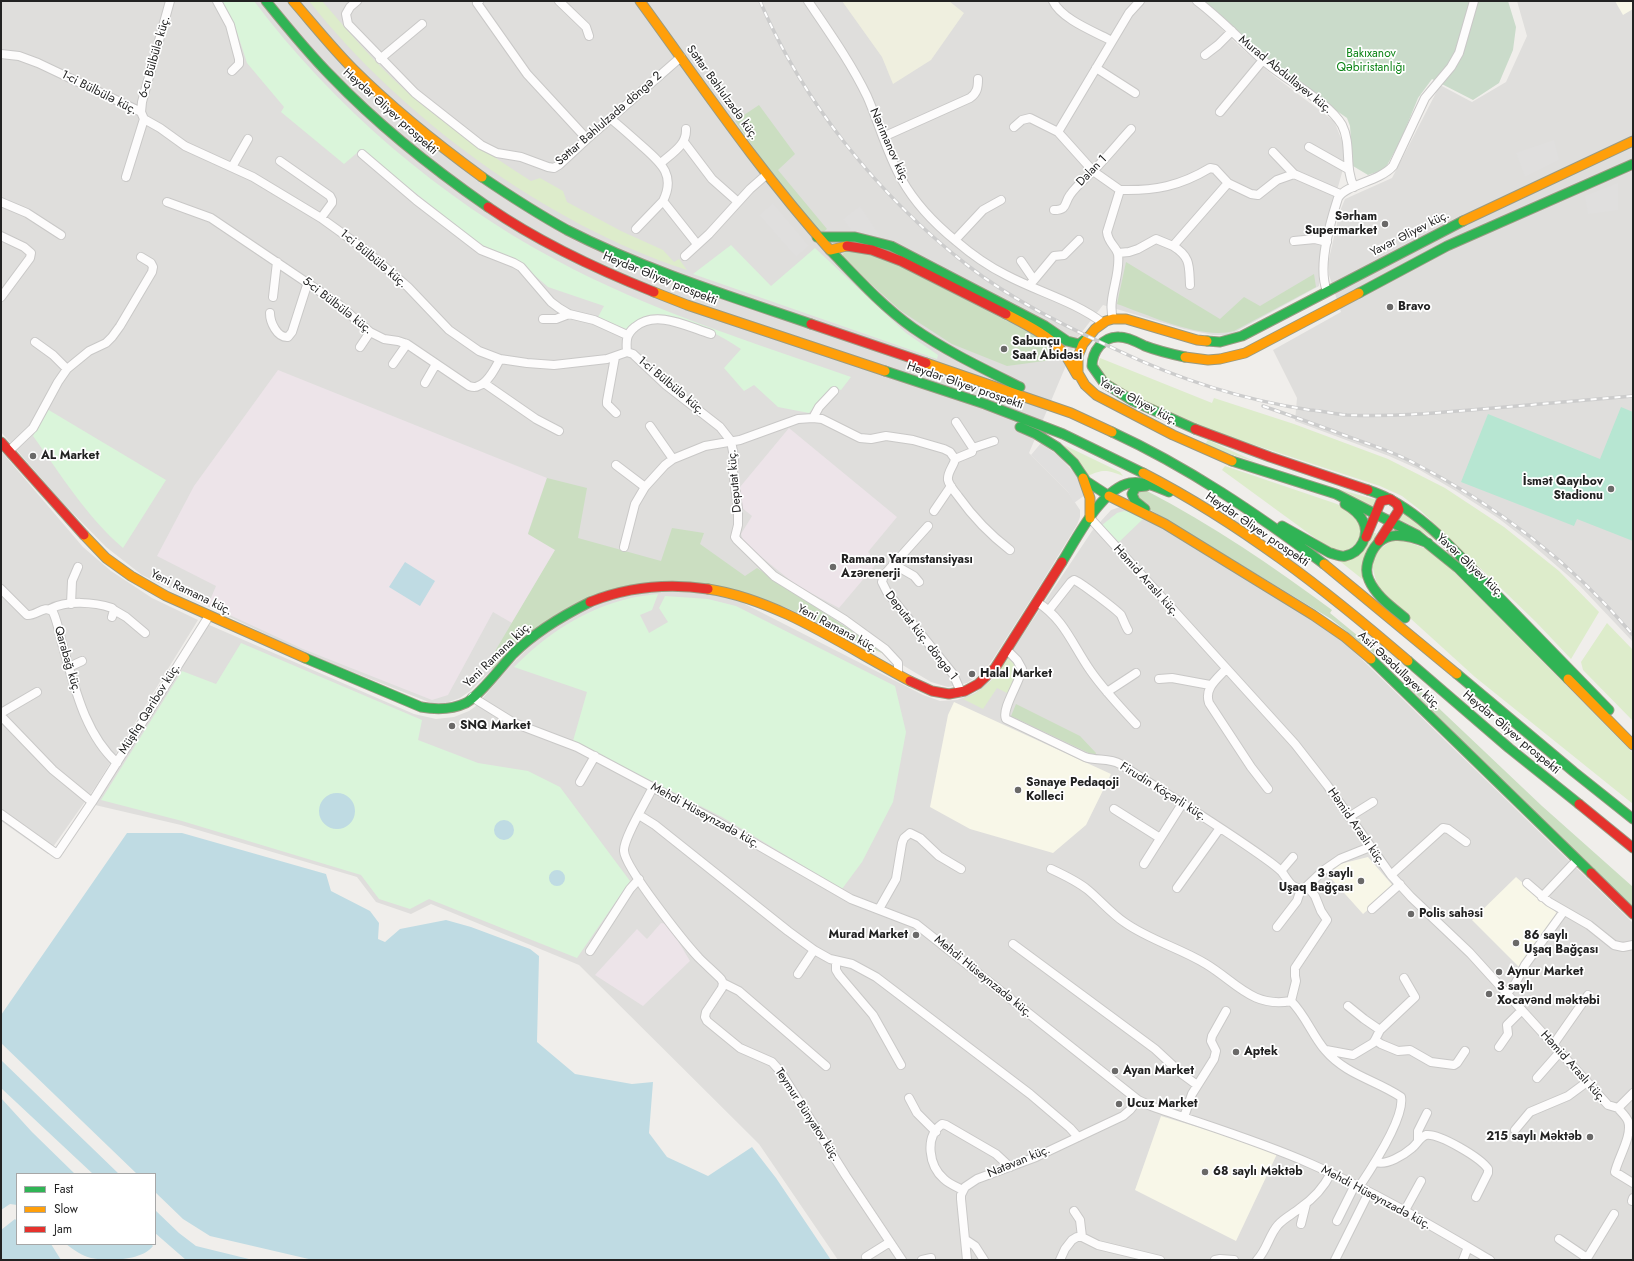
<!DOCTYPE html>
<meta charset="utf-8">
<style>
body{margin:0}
#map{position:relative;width:1634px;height:1261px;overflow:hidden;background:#f0eeeb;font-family:Jost,sans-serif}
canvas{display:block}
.frame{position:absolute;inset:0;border:2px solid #222;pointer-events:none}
.legend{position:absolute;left:16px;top:1173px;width:140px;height:72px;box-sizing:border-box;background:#fff;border:1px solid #a7a7a7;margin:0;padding:5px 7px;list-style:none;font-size:12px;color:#222}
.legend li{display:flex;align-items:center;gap:8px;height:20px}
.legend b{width:20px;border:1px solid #a7a7a7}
</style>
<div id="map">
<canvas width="1634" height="1261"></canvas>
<div class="frame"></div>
<ul class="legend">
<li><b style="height:5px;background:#30b455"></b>Fast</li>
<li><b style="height:5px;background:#ff9f0a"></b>Slow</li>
<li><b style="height:5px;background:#e5322d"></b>Jam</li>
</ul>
</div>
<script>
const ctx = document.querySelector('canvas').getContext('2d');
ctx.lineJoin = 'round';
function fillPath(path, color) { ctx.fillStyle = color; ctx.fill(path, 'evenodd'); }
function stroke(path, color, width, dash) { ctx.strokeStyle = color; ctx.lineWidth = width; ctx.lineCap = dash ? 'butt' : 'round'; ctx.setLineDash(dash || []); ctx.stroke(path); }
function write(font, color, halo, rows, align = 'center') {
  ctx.font = font + ' Jost,sans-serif'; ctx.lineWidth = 3.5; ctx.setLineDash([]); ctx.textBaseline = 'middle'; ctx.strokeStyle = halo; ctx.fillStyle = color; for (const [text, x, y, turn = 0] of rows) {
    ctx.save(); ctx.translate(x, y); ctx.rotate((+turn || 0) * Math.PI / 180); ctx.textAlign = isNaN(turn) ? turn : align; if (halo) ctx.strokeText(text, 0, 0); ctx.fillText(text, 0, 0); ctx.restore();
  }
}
fillPath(new Path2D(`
 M1 1H1191L1205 12 1239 46 1274 76 1334 121 1343 143 1345 162 1321 247 1319 286 1235 332 1226 335H1213L1184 329 1103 305 1078 337 1029 453 1068 492 1080 510V517L1077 525 1042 582 993 659 983 672 967 683 948 687 931 682 884 654 761 598 723 588 609 591 493 669 470 691 460 698 446 703H431L305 653 142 575 106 547 62 502 1 432Z
 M1517 1H1633V642L1580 586 1528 541 1498 518 1456 491 1418 469 1389 456 1295 421 1297 398 1273 350 1341 312 1329 275 1328 263 1340 211 1345 199 1392 178 1440 85 1472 102 1506 82 1527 36Z
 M1 451 83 547 111 571 152 598 198 620 96 786 48 854 1 821Z
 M1120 507 1131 509 1330 631 1348 646 1633 923V1260H838L759 1144 579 965 431 904 411 914 376 902 357 877 181 825 95 805 207 624 414 714 436 719 454 717 469 711 476 706 510 666 527 649 548 631 578 612 617 598 670 589 705 593 741 602 923 695 940 701 957 700 975 693 994 678 1092 531 1111 510Z`), '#dfdedc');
fillPath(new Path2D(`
 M278 370 547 478 528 533 556 550 512 623 493 612 448 695 432 700 303 649 208 605 216 586 157 556 194 486Z
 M789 428 897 517 868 552 877 563 839 608 796 585 744 543 741 534 752 516 741 507 740 487Z
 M661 923 668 924 690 961 643 1006 595 975 637 929 647 939Z`), '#ede4e9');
fillPath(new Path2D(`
 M1615 1H1633V9L1623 15Z
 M954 702 1111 774 1086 825 1053 853 970 829 930 807 948 715Z
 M1368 857 1394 887 1363 914 1328 875 1340 864Z
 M1516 877 1557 913 1519 967 1472 920Z
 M1161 1116 1217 1133 1277 1154 1236 1241 1135 1190Z`), '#f8f7e8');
fillPath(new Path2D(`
 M842 1H949L964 13 931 60 893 84 882 57Z`), '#efefdf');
fillPath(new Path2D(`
 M309 1H322C348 31 375 63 405 90 445 124 487 153 531 181L540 178 563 191 567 202 621 231 663 250 674 262 679 259 687 270C546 224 401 117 309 1Z
 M1100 358 1212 403 1214 398 1294 424 1388 459 1445 488 1504 527 1559 571 1599 612 1571 659 1536 622 1420 510 1402 496 1380 486 1212 431 1145 402 1108 381 1098 366Z
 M1208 440 1256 462 1204 446Z
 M1064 445 1120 472 1123 476C1107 470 1103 469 1088 476Z
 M1225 466 1337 504 1348 510 1360 522 1362 536C1350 551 1344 555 1326 546L1222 470Z
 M1334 488 1377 500 1372 509Z
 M1403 511 1441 544 1416 528 1398 519Z
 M1374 533H1376L1366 582 1337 559Z
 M1396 538 1430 550 1451 569 1633 753V804L1475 677 1378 589 1371 561 1374 553Z
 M1607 623 1633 650V721L1583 670 1581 662Z
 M1009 657 1016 664 1017 669 1009 694 997 688 983 709 963 699C987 690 995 677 1009 657Z`), '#ddeccb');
fillPath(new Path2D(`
 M759 105 795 154 778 170 827 229 822 233 785 192 735 121Z
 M856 249 888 260 1009 322 1043 340 1050 347 1054 355 1052 360 1007 366 952 344 901 311 843 259V254L847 251Z
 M1126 262 1220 319 1244 297 1260 306 1314 274 1316 287 1234 331C1201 340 1149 315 1117 304Z
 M547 478 587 488 578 538 661 561 672 528 704 533 700 544 745 576 757 568 871 644 884 654 785 607 761 598 723 588 609 591 493 669 488 663 555 550 528 534Z
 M1139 490 1147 491C1212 525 1273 566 1332 610L1330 613 1386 659 1385 662 1331 619 1144 506 1139 501 1137 493Z
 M1389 661 1542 806 1633 887V908L1443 722 1387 664Z
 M1016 704 1080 736 1096 753 1095 756 1011 716Z`), '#cbdec1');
fillPath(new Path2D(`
 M1202 1H1508L1516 27 1513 50 1499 83 1473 100 1432 79 1418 98 1401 140 1385 169 1368 175 1353 166 1350 126 1347 118 1321 100 1306 86 1270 62Z`), '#cadbca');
fillPath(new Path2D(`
 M222 1H254C333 106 440 198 556 260 648 310 752 342 851 377L841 390 833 387 809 413 778 407 754 385 744 391 724 368 741 349C717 334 669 304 641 318 635 321 630 326 626 329L598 317 604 306 548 287 518 261 480 244 365 153 358 152 344 164 281 112 284 107 247 63 235 26Z
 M731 245 771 286 815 248 906 333 938 355 937 359 693 274Z
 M47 409 166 480 123 548C87 517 61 475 33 436Z
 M1124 511 1131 512 1144 518 1119 542 1102 525 1117 513Z
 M658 594 652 610 640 615 649 633 668 622 659 608 665 596 708 599 736 606 895 686 906 732 893 802 862 862 842 889 722 817 573 741 587 692 514 667C547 634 584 609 631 598 639 596 649 595 658 594Z
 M241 643 422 720 418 740 478 763 528 771 560 787 630 881 577 958 429 899 410 909 379 899 361 875 182 821 101 800 182 671 216 684Z`), '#daf5da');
fillPath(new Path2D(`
 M1621 407 1633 412V541L1577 519 1574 526 1461 482 1488 414 1600 459Z`), '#b7e6d2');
fillPath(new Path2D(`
 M1554 140 1559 160 1525 177 1516 153Z
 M1618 183V210L1588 214 1585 196Z
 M773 203 809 246 796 257 759 215Z
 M860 206 881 237 853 233 843 219Z
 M1041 443 1060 457 1076 475 1085 495 1074 503 1068 492 1031 455Z`), '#e0dfde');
fillPath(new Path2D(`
 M405 562 435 581 420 606 389 587Z
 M319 811a18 18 0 1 1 36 0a18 18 0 1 1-36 0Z
 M494 830a10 10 0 1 1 20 0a10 10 0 1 1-20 0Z
 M127 833H182L326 874 331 891 370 911 379 923 378 939 385 942 400 929 446 920 471 927 530 949 539 956 537 1042 575 1074 632 1084 653 1082 649 1133 667 1157 708 1176 752 1147 776 1178 831 1260H313L210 1236 183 1219 155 1192V1174H137L1 1043V1015Z
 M549 878a8 8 0 1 1 16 0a8 8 0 1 1-16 0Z
 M1 1060 119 1174H93L1 1088Z
 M1 1098 32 1132 75 1174H17V1205L10 1204 1 1210Z
 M155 1210 179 1233 196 1246 253 1260H186L155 1233Z
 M15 1219 17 1221V1244H51L61 1260H1V1230Z
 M66 1244H151L153 1246C142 1261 108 1261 91 1258 82 1256 74 1250 66 1244Z`), '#bfdbe3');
const street = new Path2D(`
 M217 1 230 25 239 59V64L232 71
 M357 1 350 7 346 14 348 24 415 93 481 145 497 153 521 157 548 167 554 168 559 165 587 139 681 57
 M479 1 477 3 527 74 587 139
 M559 1 586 27 589 36
 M808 1C829 32 851 63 867 96 879 123 887 154 902 180 915 203 935 224 956 241 971 254 988 266 1006 275 1038 292 1074 301 1103 323
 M1053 1C1061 19 1095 32 1112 41
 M1197 1C1221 19 1242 42 1265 62 1285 79 1330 103 1342 125 1352 145 1344 167 1354 187
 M1 54 19 56 38 63 135 109 141 112 144 119 160 128 185 146 253 177 321 218 364 249 408 287 449 330 479 351 500 359 527 363 554 365 607 359 627 352 633 354 666 385 720 427 731 441 734 457 733 471 738 509V525L735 537 737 540 774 576 845 620 885 649 898 663V674
 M1205 55 1218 45 1232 31
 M380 59 422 24
 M1096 68 1135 93
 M141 112 142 102 170 1
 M1220 112 1263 60
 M611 119C622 128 632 137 642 146 661 163 676 175 663 201
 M1014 127 1022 120 1030 118 1058 132 1093 171 1120 190 1107 232C1108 243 1116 246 1118 254 1121 276 1107 298 1113 319
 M1058 132 1129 13 1140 1
 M883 137 970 98C977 93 978 88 978 79
 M684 142 712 179 738 202
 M1309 147 1348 169
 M1273 152 1294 174
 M362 154 416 200 481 250 514 263 521 267 551 302 559 308 569 314 594 320 627 335
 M280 161 330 196 332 200V203L321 218
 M661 163C672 153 687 145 686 129
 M232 167 248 139
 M126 177 144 119
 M1120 190C1155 191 1180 186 1210 168L1215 169 1228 183 1251 194 1258 195 1277 180 1294 174 1340 194
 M1 202 27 213 61 235
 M167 202 211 218 337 303 370 332 384 339 398 341 407 344 469 386C472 387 475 388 478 386 488 383 496 367 500 359
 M1054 210C1068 210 1064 203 1070 195 1077 185 1086 178 1094 170 1107 157 1119 142 1131 129
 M636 229 663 201 697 244
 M1 236 24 247 31 253 30 258 1 297
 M955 240 983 210 1001 200
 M1294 241 1315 239 1327 242
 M1173 246C1191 257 1189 266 1190 285
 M1118 253 1129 252 1138 249 1156 239 1173 246 1228 183
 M685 256 709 234 750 189 766 175
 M1021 261 1034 280 1031 283
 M1034 280 1054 256 1064 255 1079 240
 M1327 291C1317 267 1330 223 1338 198 1346 184 1379 182 1393 166L1425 98 1451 67 1459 53 1474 1
 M273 297 277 262
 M270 313C270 322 277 338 288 337L292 332 308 282
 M543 319H556L569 314
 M35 342 53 355 67 369
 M360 347 370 332
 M627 352C626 341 626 334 635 327 656 309 688 327 711 334
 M615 357 607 401V404L616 413
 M393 364 407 344
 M425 383 436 364
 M484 383 536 419 559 431
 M813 418 819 407 834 391
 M650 426 673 459
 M973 448 994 441
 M9 451 33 428 58 382 67 369 89 351 106 343 112 337 120 326 152 272 153 267 151 263 141 257
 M955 459 972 452 973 448 956 422
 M616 465 645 487
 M934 511 951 486
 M1090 518 1295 744 1327 785 1391 875 1411 897 1470 953 1608 1105 1618 1108 1633 1093
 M928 526 884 575 882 582 887 592 953 674 961 692
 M624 547 635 504 645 487 665 465 673 459 705 446 740 440 798 419 813 418 822 419 860 438 871 439 886 436 913 440 944 449 950 452 955 459C954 466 947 472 948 480 949 485 954 491 958 496 973 517 989 534 1010 550
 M893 564 914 576 919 582
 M1 589 27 615C37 616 44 604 53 612 58 623 60 636 63 647 75 688 85 734 117 763
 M1037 602C1064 619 1072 644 1090 670 1103 689 1120 707 1136 724
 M71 604 72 581 78 567
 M50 609C67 600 94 602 112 608L114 610 112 617
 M114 610 126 617 145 633
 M1049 610 1071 582 1074 580C1079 581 1118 611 1121 615 1123 619 1125 625 1128 630
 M1007 650 1017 660 1022 669C1020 682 1001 709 1006 719L1085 757C1096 761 1110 758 1120 764 1170 796 1222 827 1270 862 1274 865 1278 868 1282 872 1288 880 1292 891 1305 888L1324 870 1340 859 1370 847
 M69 667 82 661
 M1226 669C1217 679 1204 688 1209 703L1251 767 1268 789
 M1159 679 1172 678 1210 685
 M1107 692 1136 673
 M472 697 514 723 577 747 716 821 851 899 916 924 1138 1100 1151 1106C1205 1125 1259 1141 1311 1164 1373 1191 1432 1226 1490 1260
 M1 713 37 692
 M1 716 53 770 92 802
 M580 782 595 756
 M653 787C647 800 623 839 624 851 625 868 685 943 699 958 706 965 714 972 721 979L723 983 722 988 706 1012 705 1017 707 1021 740 1048 772 1062 780 1071 846 1176 902 1260
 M1114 809 1160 838
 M1 814 57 854 92 802 209 616
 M639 815 655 825 788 931 814 950 830 959 852 964 876 977 1030 1094 1070 1128 1078 1137
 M1349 817 1373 802
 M1144 864 1182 804
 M1051 869C1064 875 1077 881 1088 890 1100 900 1111 913 1124 922 1149 940 1180 948 1206 964 1236 982 1252 1008 1291 1001 1306 1016 1312 1035 1325 1050 1346 1075 1376 1080 1401 1097 1405 1117 1371 1169 1359 1187
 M1281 871 1293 857
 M1391 875 1443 828 1448 829 1466 842
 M1527 883 1549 902 1589 925 1614 945 1623 947 1633 945
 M1177 888 1220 828
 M1542 897 1577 860
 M879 909 896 879 902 843 904 838 910 833 920 838 939 856 961 869
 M1372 909 1400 884
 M1277 927 1297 901 1301 889
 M1013 944 1155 1049 1182 1074 1197 1085
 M590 951 630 889 639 879
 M836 961V970L839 975 873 1015 901 1065
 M798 974 814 950
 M723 983 739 991 826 1066
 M1507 993 1515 984 1525 965 1564 911
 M1291 1001 1296 981 1295 976V968L1327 920 1321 911 1315 896 1307 886
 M1348 1006 1364 1019 1380 1030
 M1375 1040 1380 1030 1415 997 1404 978
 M1553 1045 1588 995
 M1499 1047 1508 1034 1507 1025 1522 1010
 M1326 1050 1353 1055 1373 1043 1375 1040 1381 1044 1398 1051 1410 1050 1431 1062 1454 1065 1457 1063 1465 1051
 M1537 1078 1559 1053
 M909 1098 917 1113 936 1132
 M1618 1108C1621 1112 1626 1116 1628 1121 1633 1135 1618 1158 1615 1172L1633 1183
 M1184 1117 1192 1094 1214 1059 1216 1051 1211 1041 1212 1036 1226 1011
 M1515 1130 1530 1112 1568 1096 1587 1082
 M1418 1141V1131L1427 1113
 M1376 1162C1386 1166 1404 1155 1412 1148 1417 1144 1420 1137 1426 1135 1439 1133 1481 1158 1488 1169V1173L1476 1197
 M963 1190C957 1187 949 1184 944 1179 929 1166 924 1137 942 1124L946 1125 996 1154 1010 1167
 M1632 1201 1633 1198
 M1074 1211 1080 1220 1082 1237
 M1404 1212 1421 1181
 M1337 1221 1355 1185
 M1301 1224 1306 1204
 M1559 1239 1587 1258
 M966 1240 975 1246 984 1260
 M866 1257 890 1242
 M922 1260 931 1258
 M967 1260 961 1199V1195L965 1187 977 1179 1036 1157 1123 1116 1130 1110 1138 1100
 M1060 1260 1065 1249 1072 1240 1077 1237H1082L1098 1245 1160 1260
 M1215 1260 1220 1259 1234 1260
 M1257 1260C1267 1250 1269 1235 1278 1225 1284 1218 1293 1214 1300 1208 1313 1199 1324 1187 1331 1173
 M1335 1260 1369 1192
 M1463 1260 1468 1247
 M1586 1260 1614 1214`);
const fast = new Path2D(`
 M266 1C287 27 308 53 332 77 379 126 432 168 488 207
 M482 177C510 196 538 214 567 230 645 270 729 296 811 324
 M817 237H855L891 246 1045 326 1067 341 1079 344 1088 337
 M830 250C856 277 882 306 913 328 946 351 984 369 1020 387
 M1359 293 1447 246 1633 164
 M1207 341 1220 342 1242 336 1463 221
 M1185 357C1171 354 1158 351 1145 346 1137 342 1128 337 1119 337 1103 336 1092 352 1092 366L1104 383 1133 401 1195 429
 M885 371 985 404 1063 434 1143 473
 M1020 427 1036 434 1057 447 1074 463 1086 481 1109 496
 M1112 432C1188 467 1257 514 1324 564
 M1232 461 1336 494 1417 535 1458 568 1568 679
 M1368 490C1419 506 1462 559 1499 597 1535 634 1572 672 1609 710
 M1145 509 1135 501 1132 494 1136 487 1146 486
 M1282 526 1330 553C1335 554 1340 557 1345 556 1361 553 1370 535 1363 521 1359 513 1352 508 1345 504
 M1062 562C1077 538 1101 489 1130 483 1143 481 1157 487 1169 492
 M1405 618C1392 607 1376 596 1369 580 1365 572 1367 563 1370 556 1381 528 1406 534 1428 543
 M305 658 421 707C437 710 451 710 466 703 480 695 501 667 513 654 535 632 562 616 590 602
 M1371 659 1591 873
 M1408 661 1509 748 1579 804
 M1457 674 1574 772 1633 819`);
const slow = new Path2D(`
 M293 1C313 24 332 48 354 70 393 109 437 144 482 177
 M640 1C702 86 760 172 830 250L847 246
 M1463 221 1633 141
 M654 292 687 305 885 371
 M1006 314C1025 324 1048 335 1062 351 1068 358 1072 367 1077 375
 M1207 341 1197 340 1126 319H1113L1106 321 1095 329 1083 344 1078 356V373L1085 385 1096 395 1173 435 1232 461
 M1185 357 1208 360 1220 359 1245 353 1359 293
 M926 363 1071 413 1112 432
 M1143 473C1240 523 1326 590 1408 661
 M1083 478 1090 498V518
 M1109 496 1165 524 1313 615 1345 637 1371 659
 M84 535 106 558 131 576 166 596 305 658
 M1324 564 1457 674
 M708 589C780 600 847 648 910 681
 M1568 679 1633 745`);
const jam = new Path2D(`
 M488 207C539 242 596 269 654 292
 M847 246 872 250 901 261 1006 314
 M811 324 926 363
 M1195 429 1270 457 1368 490
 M1 442 84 535
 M1366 537 1381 501 1390 499 1397 504 1399 510 1379 541
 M590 602C628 587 667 583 708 589
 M910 681 932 691 949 694 965 691 978 684 995 668 1062 562
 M1579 804 1633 848
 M1591 873 1633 914`);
stroke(street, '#c9c8c7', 10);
stroke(fast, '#999a82', 11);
stroke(slow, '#999a82', 11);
stroke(jam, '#999a82', 11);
stroke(street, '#fdfcfc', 8);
stroke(fast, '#30b455', 9);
stroke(slow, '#ff9f0a', 9);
stroke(jam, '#e5322d', 9);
const rail = new Path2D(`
 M760 1C803 103 880 197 967 265 1012 300 1065 326 1117 350 1178 379 1243 400 1310 410 1322 411 1335 414 1347 415 1392 417 1437 413 1482 409 1532 405 1583 400 1633 396
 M1263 406C1292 416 1320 426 1349 437 1369 444 1391 451 1410 461 1495 504 1572 563 1633 635`);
stroke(rail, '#ccc', 3.5);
stroke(rail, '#fff', 2, [6]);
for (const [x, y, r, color] of [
 [1385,224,4,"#6a6968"],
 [1390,307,4,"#6a6968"],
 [1004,349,4,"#6a6968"],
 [33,456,4,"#6a6968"],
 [1611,489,4,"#6a6968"],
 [833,567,4,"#6a6968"],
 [972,674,4,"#6a6968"],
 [452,726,4,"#6a6968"],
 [1018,790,4,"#6a6968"],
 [1361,881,4,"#6a6968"],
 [1411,914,4,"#6a6968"],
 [916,935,4,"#6a6968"],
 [1516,943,4,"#6a6968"],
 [1499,972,4,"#6a6968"],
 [1489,994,4,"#6a6968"],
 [1236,1052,4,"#6a6968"],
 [1115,1071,4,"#6a6968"],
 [1119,1104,4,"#6a6968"],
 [1590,1137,4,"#6a6968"],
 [1205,1172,4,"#6a6968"]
]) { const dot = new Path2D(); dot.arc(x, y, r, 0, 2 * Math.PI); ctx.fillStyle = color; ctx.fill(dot); stroke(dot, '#fff', 1.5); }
write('12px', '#0c8416', '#fff', [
 ["Bakıxanov",1371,54],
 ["Qəbiristanlığı",1371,68]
]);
write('12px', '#222', '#fff', [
 ["6-cı Bülbülə küç.",155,57,-74],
 ["Murad Abdullayev küç.",1285,75,39],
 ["1-ci Bülbülə küç.",99,93,27],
 ["Səttar Bəhlulzadə küç.",722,93,54],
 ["Heydər Əliyev prospekti",390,112,42],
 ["Səttar Bəhlulzadə döngə 2",609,119,-41],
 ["Nərimanov küç.",889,146,66],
 ["Dalan 1",1092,171,-46],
 ["Yavər Əliyev küç.",1410,234,-27],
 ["1-ci Bülbülə küç.",373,259,40],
 ["Heydər Əliyev prospekti",660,279,22],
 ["5-ci Bülbülə küç.",337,306,38],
 ["1-ci Bülbülə küç.",671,386,40],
 ["Heydər Əliyev prospekti",965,386,19],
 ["Yavər Əliyev küç.",1138,402,28],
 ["Deputat küç.",735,481,-95],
 ["Heydər Əliyev prospekti",1257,530,34],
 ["Yavər Əliyev küç.",1470,566,43],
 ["Həmid Araslı küç.",1146,581,48],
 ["Yeni Ramana küç.",191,593,26],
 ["Yeni Ramana küç.",837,629,28],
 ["Deputat küç. döngə 1",921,636,52],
 ["Yeni Ramana küç.",498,655,-44],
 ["Qarabağ küç.",67,660,74],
 ["Asif Əsədullayev küç.",1399,671,43],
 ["Müşfiq Qəribov küç.",150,709,-58],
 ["Heydər Əliyev prospekti",1511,733,40],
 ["Firudin Köçərli küç.",1163,792,32],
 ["Mehdi Hüseynzadə küç.",705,816,29],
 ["Həmid Araslı küç.",1356,827,55],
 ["Mehdi Hüseynzadə küç.",983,977,39],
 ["Həmid Araslı küç.",1573,1067,48],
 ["Teymur Bünyatov küç.",807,1115,57],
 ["Natəvan küç.",1019,1162,-22],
 ["Mehdi Hüseynzadə küç.",1376,1198,28]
]);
write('bold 12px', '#222', '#fff', [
 ["Sərham",1377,217,"right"],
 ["Supermarket",1377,231,"right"],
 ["Bravo",1398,307],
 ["Sabunçu",1012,342],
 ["Saat Abidəsi",1012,356],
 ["AL Market",41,456],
 ["İsmət Qayıbov",1603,482,"right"],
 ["Stadionu",1603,496,"right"],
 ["Ramana Yarımstansiyası",841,560],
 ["Azərenerji",841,574],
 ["Halal Market",980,674],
 ["SNQ Market",460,726],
 ["Sənaye Pedaqoji",1026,783],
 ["Kolleci",1026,797],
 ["3 saylı",1353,874,"right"],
 ["Uşaq Bağçası",1353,888,"right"],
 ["Polis sahəsi",1419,914],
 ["Murad Market",908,935,"right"],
 ["86 saylı",1524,936],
 ["Uşaq Bağçası",1524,950],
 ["Aynur Market",1507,972],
 ["3 saylı",1497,987],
 ["Xocavənd məktəbi",1497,1001],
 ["Aptek",1244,1052],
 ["Ayan Market",1123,1071],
 ["Ucuz Market",1127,1104],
 ["215 saylı Məktəb",1582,1137,"right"],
 ["68 saylı Məktəb",1213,1172]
], 'left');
</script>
